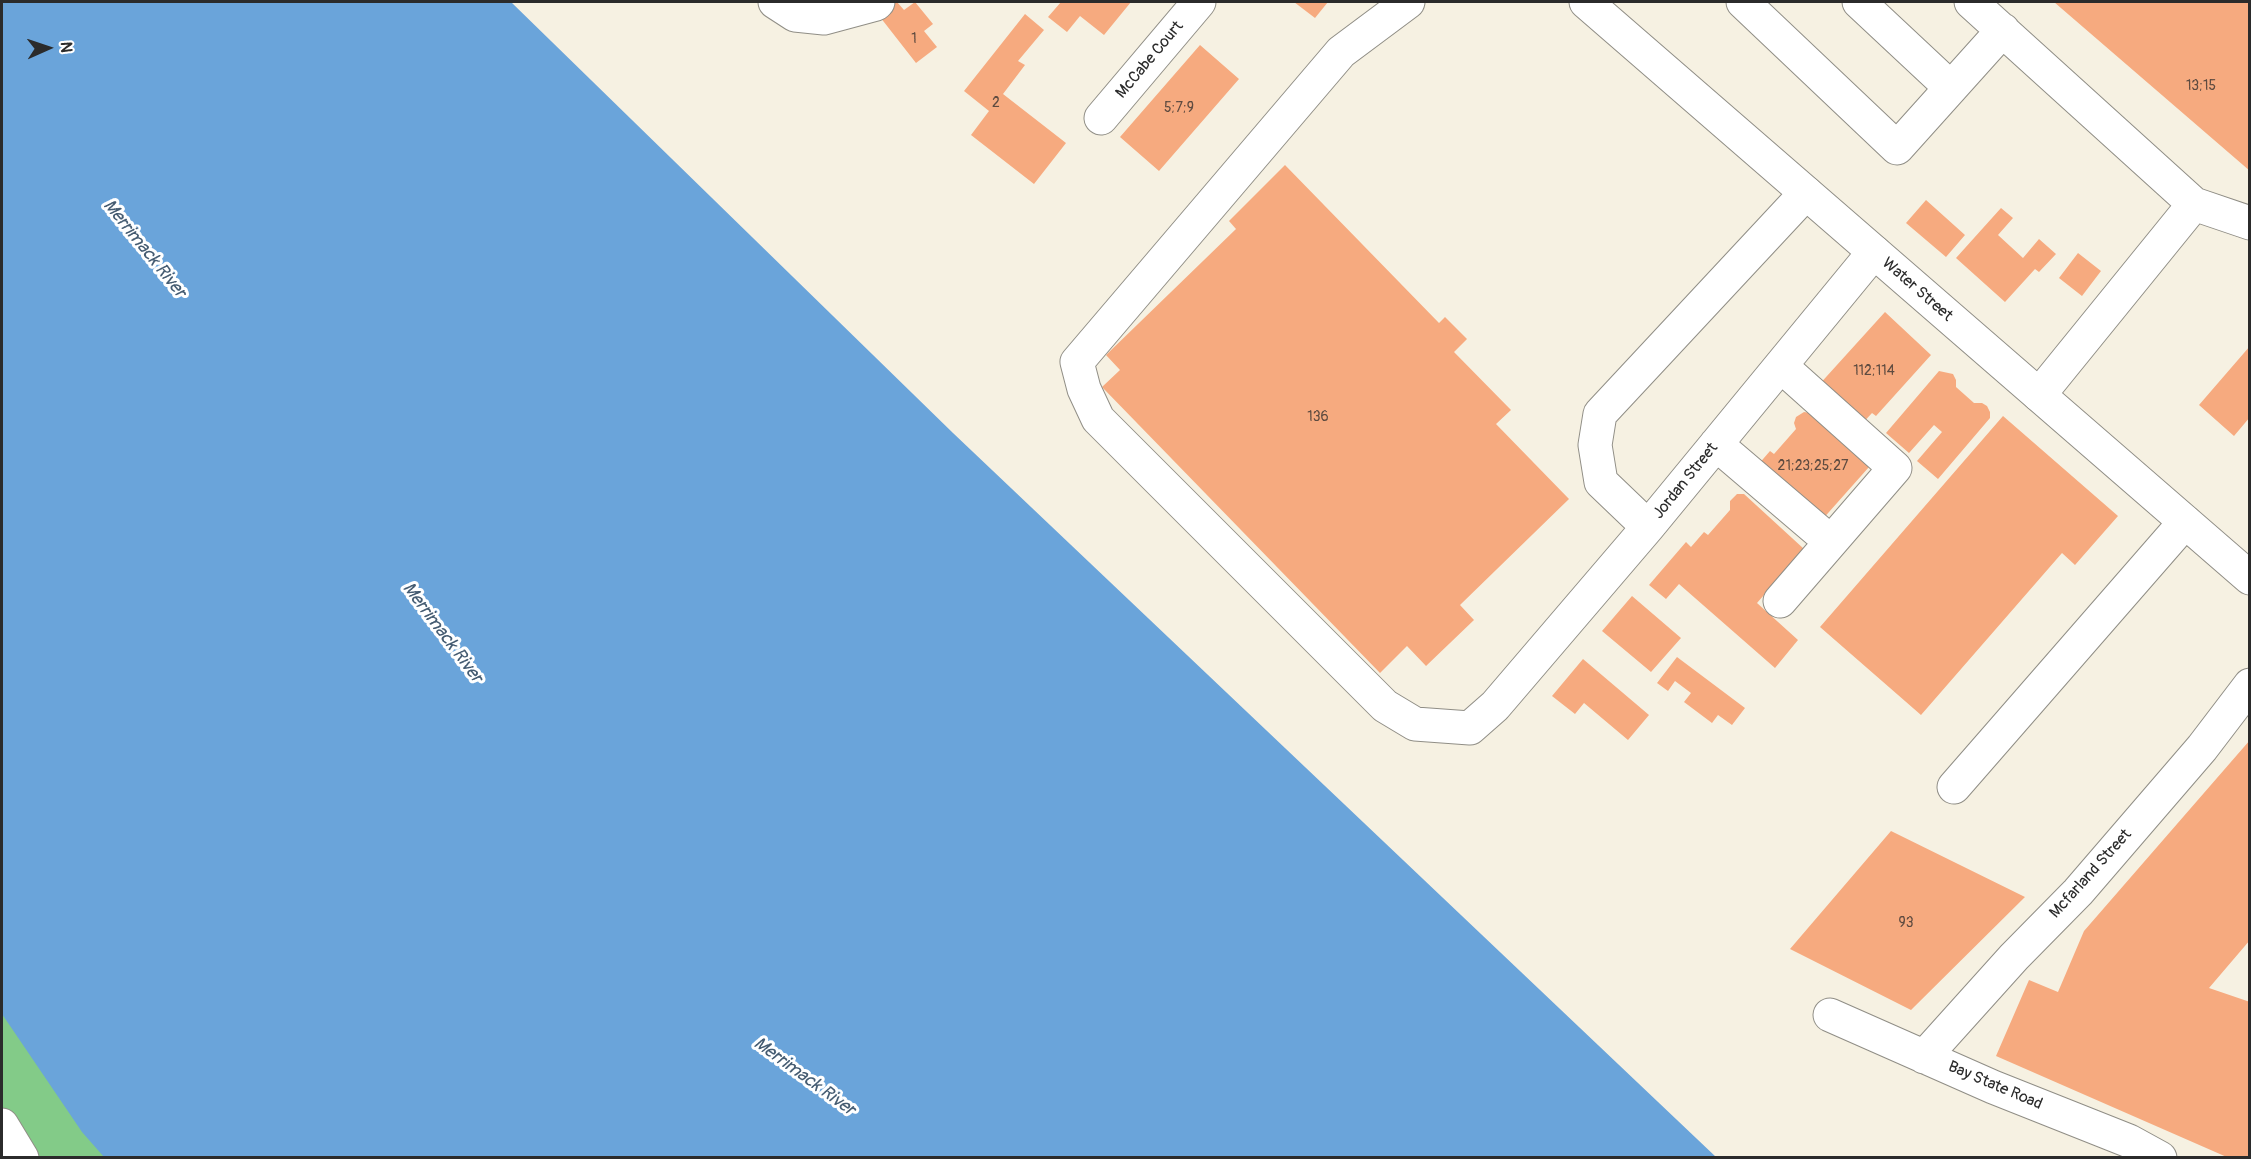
<!DOCTYPE html>
<style>
body{margin:0}
#map{position:relative;width:2251px;height:1159px;overflow:hidden;background:#f6f1e2;font-family:Pangolin,sans-serif}
canvas{display:block}
.frame{position:absolute;inset:0;border:3px solid #2b2b2b;pointer-events:none}
.north{position:absolute;left:18px;top:18px;width:60px;height:60px;-webkit-text-stroke:4px #fff;paint-order:stroke;rotate:87deg;font-size:16px;font-weight:700;line-height:24px;text-align:center;color:#2b2b2b}
.north::after{content:'';display:block;margin:auto;width:21px;height:27px;background:#2b2b2b;clip-path:polygon(50% 0,100% 100%,50% 72%,0 100%)}
</style>
<div id="map">
<canvas width="2251" height="1159"></canvas>
<div class="frame"></div>
<div class="north">N</div>
</div>
<script>
const ctx = document.querySelector('canvas').getContext('2d');
ctx.lineJoin = 'round';
function fillPath(path, color) { ctx.fillStyle = color; ctx.fill(path, 'evenodd'); }
function stroke(path, color, width, dash) { ctx.strokeStyle = color; ctx.lineWidth = width; ctx.lineCap = dash ? 'butt' : 'round'; ctx.setLineDash(dash || []); ctx.stroke(path); }
function write(font, color, halo, rows, align = 'center') {
  ctx.font = font + ' Pangolin,sans-serif'; ctx.lineWidth = 6; ctx.setLineDash([]); ctx.textBaseline = 'middle'; ctx.strokeStyle = halo; ctx.fillStyle = color; for (const [text, x, y, turn = 0] of rows) {
    ctx.save(); ctx.translate(x, y); ctx.rotate((+turn || 0) * Math.PI / 180); ctx.textAlign = isNaN(turn) ? turn : align; if (halo) ctx.strokeText(text, 0, 0); ctx.fillText(text, 0, 0); ctx.restore();
  }
}
fillPath(new Path2D(`
 M2 1001 124 1157H2Z`), '#83cb88');
fillPath(new Path2D(`
 M2 2H511L953 433 1716 1157H104L82 1132 2 1014Z`), '#6aa4da');
fillPath(new Path2D(`
 M882 2H897L904 10 915 2 933 24 924 31 937 47 916 63 873 8Z
 M1061 2H1131L1104 35 1080 16 1067 32 1048 17Z
 M1294 2H1328L1315 18Z
 M2054 2H2250V171Z
 M1025 14 1044 30 1018 61 1025 65 1003 94 1066 143 1034 184 971 135 989 111 964 91Z
 M1200 45 1239 79 1159 171 1120 137Z
 M1285 165 1439 323 1445 317 1467 339 1454 352 1511 410 1496 424 1569 499 1460 605 1474 620 1426 666 1407 646 1380 673 1102 387 1120 370 1106 355 1236 229 1229 221Z
 M1926 200 1965 235 1946 257 1906 223Z
 M2001 208 2013 218 1998 235 2023 258 2039 239 2056 254 2039 272 2035 269 2005 302 1956 258Z
 M2078 253 2101 271 2082 296 2059 278Z
 M1885 312 1931 355 1876 416 1872 413 1860 426 1817 387Z
 M2250 346V417L2234 436 2199 405Z
 M1939 371 1953 374 1956 380V387L1974 403H1982L1987 406 1990 412V418L1938 479 1917 461 1942 432 1934 425 1909 453 1886 433Z
 M1804 412 1810 413 1869 467 1821 521 1757 466 1770 451 1774 454 1796 429 1794 423 1796 417Z
 M2003 416 2118 516 2075 565 2062 553 1921 715 1820 627Z
 M1737 494H1744L1804 549 1757 603 1798 640 1775 668 1679 584 1666 599 1649 585 1686 542 1691 547 1704 532 1708 535 1730 510V501Z
 M1632 596 1681 638 1651 672 1602 631Z
 M1677 657 1745 708 1732 725 1718 715 1712 723 1684 702 1691 693 1675 681 1668 691 1657 683Z
 M1583 659 1649 715 1628 740 1584 703 1575 714 1552 696Z
 M2250 740V940L2209 988 2250 1002V1158H2229L1996 1056 2029 980 2058 992 2084 931Z
 M1891 831 2025 897 1911 1010 1790 949Z`), '#f6aa7f');
const minor = new Path2D(`
 M775 2 795 15 824 18 876 4 878 2
 M1408 2 1341 52 1077 362 1084 389 1098 419 1385 706 1415 724 1470 728 1495 706 1648 527 1874 252
 M1743 2 1897 148 2003 30
 M1859 2 1951 88
 M1971 2 2194 204 2039 395
 M1101 118 1199 2
 M2194 204 2250 223
 M1716 444 1831 542
 M1648 527 1601 482 1595 445 1600 414 1806 193
 M1780 601 1895 468 1781 366
 M1954 787 2185 522
 M1830 1015 1993 1087 2129 1141 2160 1158
 M1924 1057 2014 957 2078 892 2202 748 2250 685
 M2 1125 22 1158`);
const major = new Path2D(`
 M1586 2 2250 578`);
stroke(minor, '#908e86', 35);
stroke(major, '#908e86', 35);
stroke(minor, '#fff', 33);
stroke(major, '#fff', 33);
write('14px', '#5e4b40', null, [
 ["1",914,39],
 ["13;15",2201,86],
 ["2",996,103],
 ["5;7;9",1179,108],
 ["112;114",1874,371],
 ["136",1318,417],
 ["21;23;25;27",1813,466],
 ["93",1906,923]
]);
write('16px', '#2b2b2b', '#fff', [
 ["McCabe Court",1150,60,-50],
 ["Water Street",1917,290,41],
 ["Jordan Street",1686,481,-51],
 ["Mcfarland Street",2091,874,-48],
 ["Bay State Road",1995,1086,23]
]);
write('italic 18px', '#445b71', '#fff', [
 ["Merrimack River",144,249,51],
 ["Merrimack River",442,633,53],
 ["Merrimack River",804,1077,36]
]);
</script>
